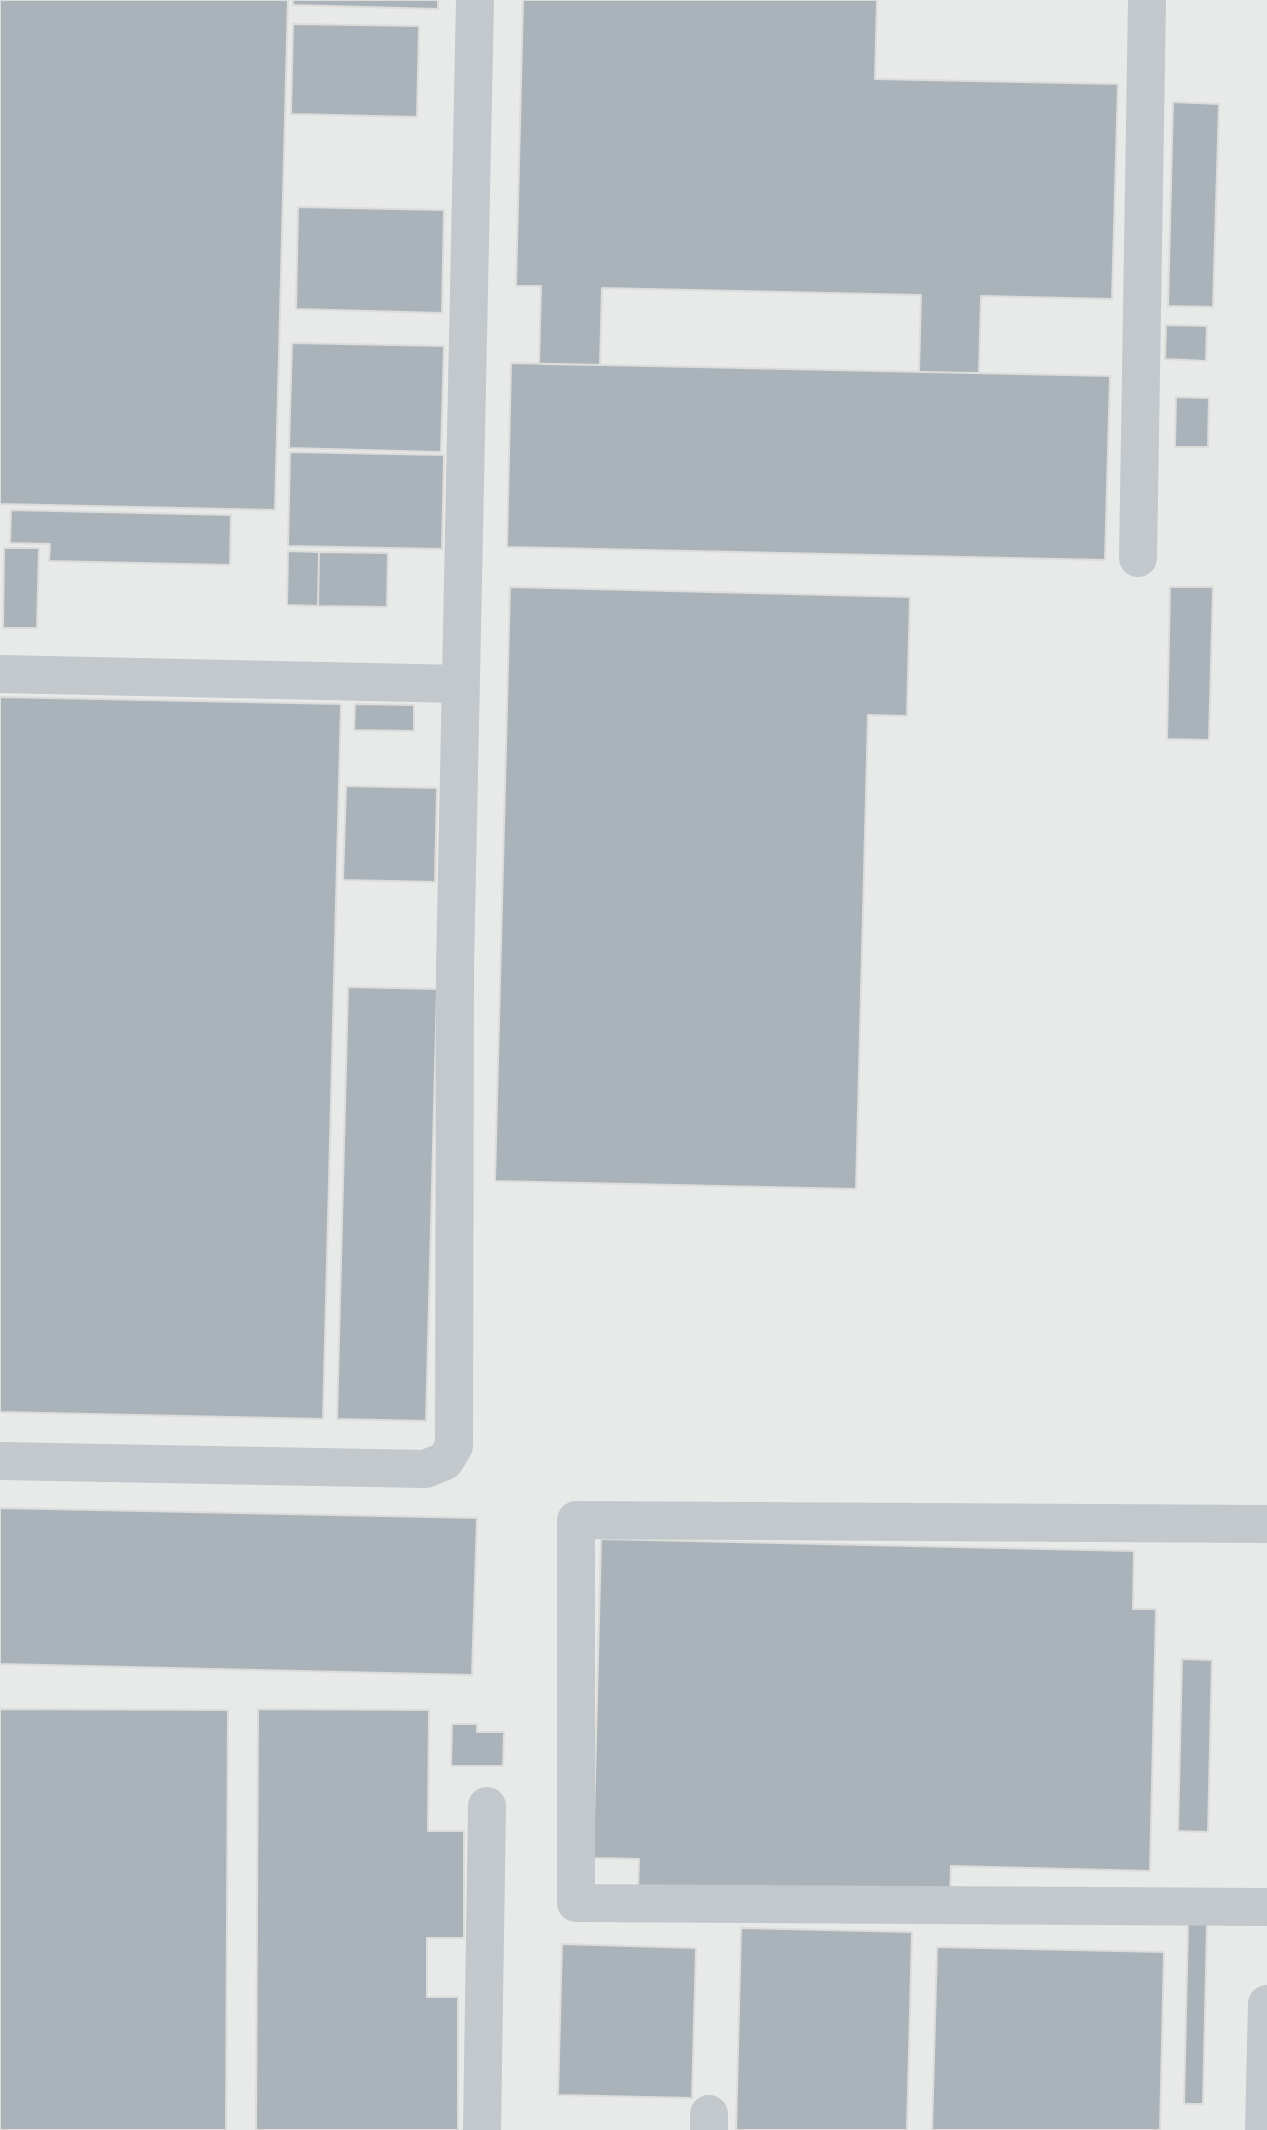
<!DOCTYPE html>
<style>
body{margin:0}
canvas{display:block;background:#fafaf8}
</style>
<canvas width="1267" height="2130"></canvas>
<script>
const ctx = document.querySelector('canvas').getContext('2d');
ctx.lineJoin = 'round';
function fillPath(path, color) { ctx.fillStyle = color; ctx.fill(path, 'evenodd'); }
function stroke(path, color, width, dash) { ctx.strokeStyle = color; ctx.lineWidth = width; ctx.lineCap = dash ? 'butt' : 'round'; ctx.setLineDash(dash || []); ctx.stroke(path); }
fillPath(new Path2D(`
 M0 0H1267V2130H0Z`), '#e8e9e9');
const building = new Path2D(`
 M0 0H288L275 510 0 504Z
 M293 0H438V9L293 5Z
 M523 0H877L875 79 1118 84 1112 299 981 296 979 373 919 372 921 295 602 288 600 365 539 364 541 286H516Z
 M293 24 419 26 417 117 291 114Z
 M1173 102 1219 104 1213 307 1168 306Z
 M298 207 444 210 442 313 296 309Z
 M1166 325 1207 326 1206 361 1165 359Z
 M292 343 444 346 441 452 289 448Z
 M511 363 1110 376 1105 560 507 547Z
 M1176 397 1209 398 1208 447H1175Z
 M290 452 444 455 442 549 288 546Z
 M11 510 231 515 230 565 49 561 50 544 10 543Z
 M4 548H39L37 628H3Z
 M288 551 319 552 318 606 287 605Z
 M319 552 388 553 387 607 318 606Z
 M510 587 910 597 907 716 868 715 856 1189 495 1181Z
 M1170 587H1213L1209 740 1167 739Z
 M0 697 341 704 323 1419 0 1412Z
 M355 704 414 705V731L354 730Z
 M346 786 437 788 435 882 343 880Z
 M348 987 437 989 426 1421 337 1419Z
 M0 1508 477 1518 472 1675 0 1664Z
 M601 1539 1134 1551 1133 1609H1156L1150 1871 951 1866 950 1898 638 1891 639 1859 593 1858Z
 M1182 1659 1212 1660 1208 1832 1178 1831Z
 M0 1709 228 1710 226 2130H0Z
 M258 1709 429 1710 428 1831H464V1938H427V1997H458V2130H256Z
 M452 1724H477V1732H504L503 1766H451Z
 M1188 1924H1207L1203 2104H1184Z
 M741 1928 912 1932 907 2130H736Z
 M562 1944 696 1948 692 2098 558 2095Z
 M937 1947 1164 1952 1160 2130H932Z`);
fillPath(building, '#aab3b9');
stroke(building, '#dcdcda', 2);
stroke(new Path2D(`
 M1138 558 1147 0
 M0 674 461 684
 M0 1461 425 1469 445 1461 454 1446 455 967 475 0
 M1267 1524 576 1520V1903L1267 1907
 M482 2130 487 1806
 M709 2130V2114
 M1264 2130 1267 2004`), '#c3c8cc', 38);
</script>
